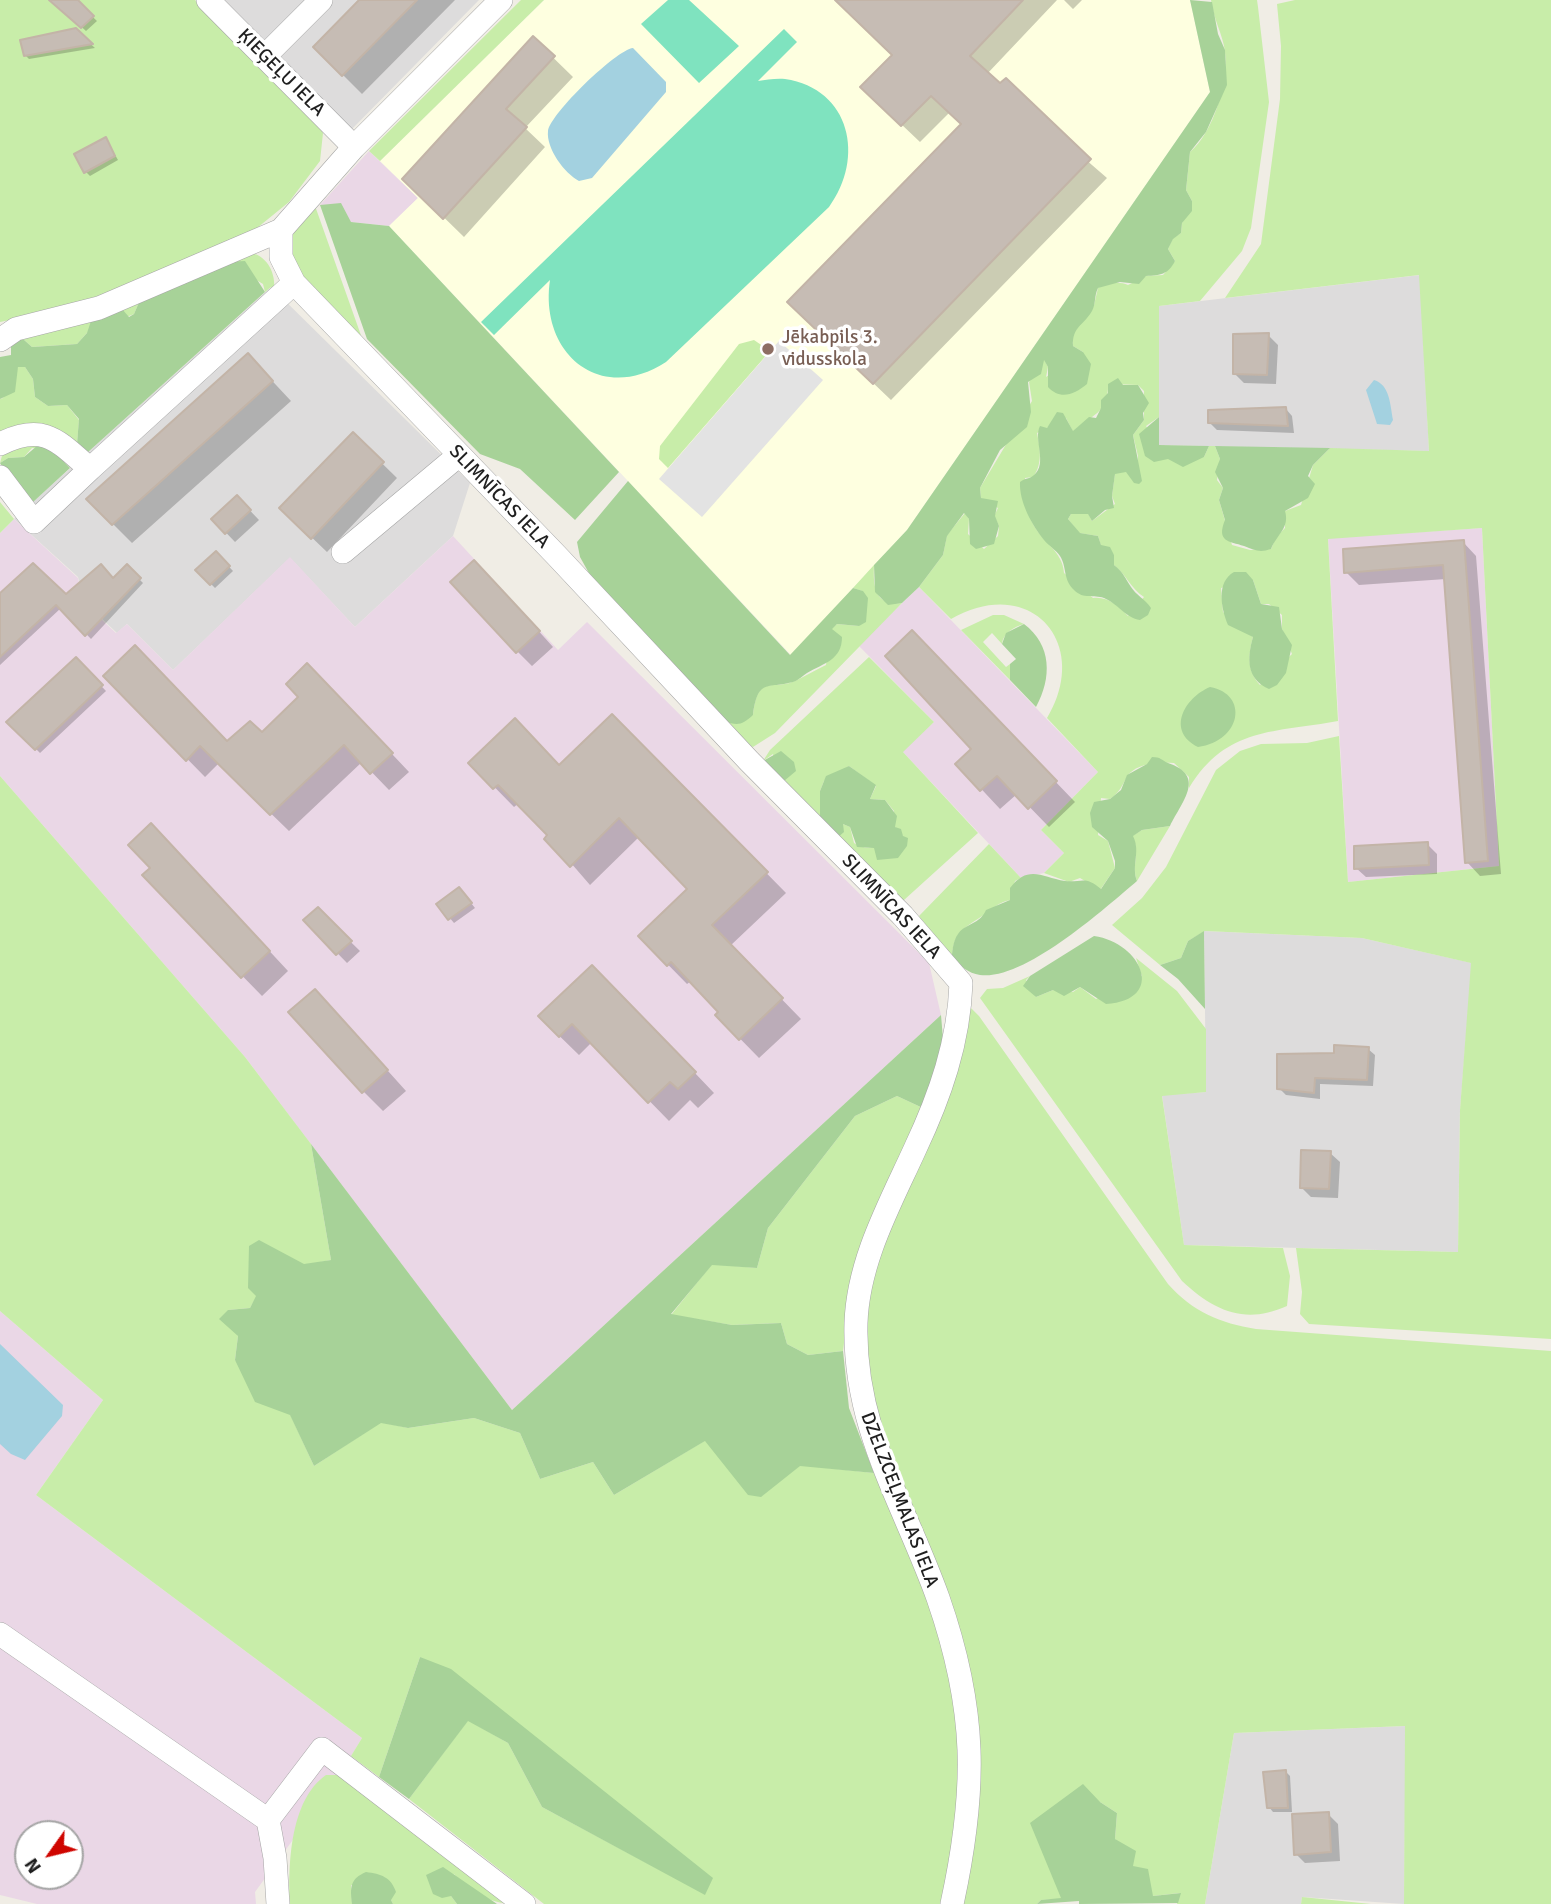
<!DOCTYPE html>
<meta charset="utf-8">
<style>
body{margin:0}
#map{position:relative;width:1551px;height:1904px;overflow:hidden;background:#f0ede5;font-family:Signika,sans-serif}
canvas{display:block}
.north{position:absolute;left:14px;top:1820px;width:70px;height:70px;box-sizing:border-box;background:#fff;border:2px solid #a5a5a5;border-radius:50%;rotate:236deg;font-size:19px;font-weight:700;line-height:28px;text-align:center;color:#1f1f1f}
.north::after{content:'';display:block;margin:auto;width:24px;height:32px;background:#cf0500;clip-path:polygon(50% 0,100% 100%,50% 72%,0 100%)}
</style>
<div id="map">
<canvas width="1551" height="1904"></canvas>
<div class="north">N</div>
</div>
<script>
const ctx = document.querySelector('canvas').getContext('2d');
ctx.lineJoin = 'round';
function fillPath(path, color) { ctx.fillStyle = color; ctx.fill(path, 'evenodd'); }
function stroke(path, color, width, dash) { ctx.strokeStyle = color; ctx.lineWidth = width; ctx.lineCap = dash ? 'butt' : 'round'; ctx.setLineDash(dash || []); ctx.stroke(path); }
function write(font, color, halo, rows, align = 'center') {
  ctx.font = font + ' Signika,sans-serif'; ctx.lineWidth = 7; ctx.setLineDash([]); ctx.textBaseline = 'middle'; ctx.strokeStyle = halo; ctx.fillStyle = color; for (const [text, x, y, turn = 0] of rows) {
    ctx.save(); ctx.translate(x, y); ctx.rotate((+turn || 0) * Math.PI / 180); ctx.textAlign = isNaN(turn) ? turn : align; if (halo) ctx.strokeText(text, 0, 0); ctx.fillText(text, 0, 0); ctx.restore();
  }
}
fillPath(new Path2D(`
 M221 0H479L352 129Z
 M1420 275 1429 451 1159 445V306Z
 M271 287 470 483 453 536 355 627 290 558 173 670 127 624 117 633 84 602 78 577 14 519Z
 M1204 931 1362 938 1472 963 1460 1110 1458 1252 1184 1245 1162 1095 1206 1092Z
 M1406 1726 1404 1904 1302 1897 1301 1904H1205L1234 1733Z`), '#dddcdc');
fillPath(new Path2D(`
 M369 151 418 198 389 226 351 222 320 205Z
 M14 519 78 578 84 603 116 633 127 624 173 670 290 557 355 627 453 536 558 650 587 622 929 963 941 1015 512 1410 245 1057 0 776V533Z
 M1482 528 1499 866 1348 882 1328 538Z
 M919 587 1098 772 1041 830 1064 853 1044 873 1021 878 902 751 934 722 858 645Z
 M0 1311 103 1400 36 1495 362 1738 340 1775 255 1892 256 1904H37L0 1895ZM28 1834H70V1876H28Z`), '#ead7e6');
fillPath(new Path2D(`
 M544 0H1190L1210 92 907 530 791 655 389 226 418 198 380 161Z`), '#feffe0');
fillPath(new Path2D(`
 M0 0H195L314 117 323 133 320 161 289 202 257 228 122 289 49 312 0 322Z
 M521 0H544L380 161 369 151Z
 M1211 0H1257L1258 7 1269 102 1251 228 1242 251 1200 301 1159 306V417L1146 426 1168 459 1204 457 1209 446H1215L1220 459 1217 480 1223 488 1219 500 1232 545 1250 550 1271 549 1276 537 1285 528V511L1301 505 1313 465 1330 448 1429 451 1419 275 1225 298 1261 244 1280 99 1281 46 1277 4 1295 0H1551V1339L1309 1324 1300 1314 1302 1292 1296 1248 1458 1252 1460 1110 1471 963 1362 938 1205 931 1188 941 1181 958 1160 965 1112 925 1142 898 1166 867 1216 770 1240 751 1261 744 1307 743 1339 736 1348 882 1499 866 1482 528 1328 539 1338 721C1275 733 1227 726 1189 788V777L1174 763C1159 762 1135 763 1127 777 1121 787 1120 792 1110 799L1101 798 1098 835 1108 841 1115 868 1100 890 1080 878 1069 882 1044 873 1064 853 1041 830 1098 772 1047 718C1092 644 1031 573 951 619L919 587 943 555 947 535 965 513 969 519 968 534 984 549 998 536 999 526 994 516 998 508 981 498 980 488 1032 401 1029 382 1044 359 1048 367 1046 377 1083 352 1073 346 1072 335 1094 305 1098 288C1106 283 1119 281 1128 285L1146 276 1163 275 1175 261 1168 249 1173 238 1181 233 1182 223 1192 201 1186 190 1190 152C1213 133 1229 81 1225 52 1223 35 1213 18 1211 0ZM1108 384 1138 385 1144 391V420L1133 435 1138 456 1137 466 1115 473 1112 496 1115 504 1092 521 1088 513 1071 514 1068 519 1079 533 1098 536 1101 546 1114 555V565C1127 575 1130 588 1144 597L1128 616C1119 606 1107 596 1093 598L1064 573C1063 551 1041 541 1032 522 1027 510 1027 491 1025 478L1033 477C1043 464 1040 448 1037 433L1066 418 1073 432C1090 415 1109 414 1108 384ZM1253 580 1261 604H1269L1282 615V629L1292 654 1260 685C1247 670 1248 656 1253 637L1223 612 1221 588Z
 M314 203 363 341C343 320 291 276 291 246 291 230 305 215 314 203Z
 M252 253C268 257 276 274 274 290L271 287 265 292 263 284 226 262Z
 M140 300 134 314 87 333 77 344 32 347 23 339Z
 M754 340 770 351 668 468 659 459 660 446 739 344Z
 M18 367H25L33 379 35 397 48 406 67 405 79 420 77 444 0 435V399L3 398Z
 M27 441 52 449 32 448 24 457 8 458 0 463 3 452Z
 M0 502 14 519 0 533Z
 M874 565C873 588 875 606 902 603L775 733 753 747 745 743 724 721 753 715C758 673 771 691 795 681 806 676 815 670 826 665L831 629 837 624 859 626 862 591 853 588Z
 M993 615H1004L1024 624C1014 627 1003 633 1002 644L992 633 983 642 1006 667 1010 664V680L961 630Z
 M869 657 934 722 903 752 978 833 904 900 898 898 837 838 843 824 850 827 854 843C870 854 886 843 903 836L895 827 894 811 885 800 870 799 876 786 849 766 824 781 820 791V821L779 781 773 754 763 761 770 750Z
 M0 776 245 1057 311 1144 331 1260C302 1265 264 1280 250 1308L228 1310 238 1336 235 1360 290 1414 314 1466 381 1422 408 1428 474 1418 520 1433 540 1479 593 1462 614 1495 706 1440 761 1496 800 1465 874 1473 915 1560 955 1683 963 1777 945 1904H544L409 1799 468 1720 508 1743 542 1807 705 1894 420 1657 379 1777 351 1756 362 1738 36 1495 103 1400 0 1311Z
 M1170 826 1137 881C1131 865 1141 852 1132 836L1142 830Z
 M989 844 1021 878 1015 881 1010 900C999 902 994 908 985 914 966 928 953 930 952 958L919 916Z
 M1136 958 1177 991 1206 1029V1092L1162 1096 1184 1245 1283 1248 1290 1276 1287 1306C1245 1325 1214 1311 1182 1281L980 998 987 989 1003 988 1030 976 1026 980 1036 997 1053 990 1073 992 1080 987 1096 999 1142 976Z
 M970 1007 979 1016 1168 1284C1193 1312 1220 1323 1256 1329L1551 1351V1904H1404L1405 1726 1234 1733 1205 1904H1177L1180 1893 1153 1896 1115 1839 1117 1813 1100 1802 1062 1899 1041 1900 1037 1904H961L979 1771 906 1490 890 1464 865 1378 868 1285Z
 M897 1096 925 1109 851 1287 843 1351 808 1355 787 1344 781 1323 732 1325 671 1315 712 1264 757 1268 768 1228 855 1116Z
 M326 1775H340L511 1904C493 1904 465 1890 454 1874L451 1896 457 1904H393L391 1900 351 1885 352 1904H290C288 1865 290 1800 326 1775Z
 M1302 1897 1371 1904H1301Z`), '#c8eda9');
fillPath(new Path2D(`
 M1190 0 1212 2 1218 34 1225 50 1227 85 1206 132 1190 152 1186 190 1192 201V211L1182 223 1181 233 1173 239 1168 249 1175 261C1168 275 1160 275 1146 276L1139 284 1120 282 1098 288C1094 296 1096 304 1092 311 1083 326 1072 327 1073 346L1083 352 1091 364 1087 384C1074 395 1060 400 1048 387V367L1044 360 1041 374 1028 382 1031 412 1027 427 1000 450 980 488 981 498 998 501 995 516 999 526 994 544 976 549 970 544 969 519 964 513 947 536 943 555 919 587 902 603 888 605 875 592 874 565 907 530 1210 92Z
 M341 203 351 222 389 226 619 472 575 520 520 469 480 454 367 339 320 205Z
 M245 261 265 292 87 453 77 444 79 419 67 405 48 406 35 397 33 379 25 367H18L15 392 0 399V357L11 355V341L23 339 32 347 77 344 87 333 91 321 122 309 129 317 134 314 140 300 226 262Z
 M1118 378 1123 385H1138L1149 403 1143 413 1144 420 1133 435 1142 481 1139 484 1134 483 1126 472 1115 474 1112 496 1114 508 1105 510 1092 521 1088 514H1071L1068 519 1080 533 1098 536 1101 545 1110 547 1114 555V565C1124 573 1125 578 1131 587 1136 595 1145 599 1151 608L1148 615 1140 620C1126 618 1118 604 1104 598 1093 594 1084 600 1074 590 1063 580 1067 567 1060 556 1056 550 1049 546 1044 540 1032 525 1019 502 1020 482 1025 478 1030 479 1034 475 1048 464 1033 439 1040 426L1047 428 1057 412 1063 413 1073 431 1089 417 1096 418 1101 408V400L1108 393V384Z
 M1159 417V445L1209 446 1204 457 1183 467 1168 459 1154 462 1145 456 1139 434Z
 M38 445 52 449 70 468 32 503 8 477 0 463 8 458 24 457Z
 M1215 446 1330 448 1313 465 1308 476 1315 484 1308 498 1285 511C1290 528 1277 534 1271 549 1259 553 1255 550 1244 546 1229 541 1216 542 1225 520L1219 500 1223 488 1215 472 1220 459Z
 M628 481 790 655 853 588 863 591 868 598 866 622 859 626 837 624 832 629 842 637C842 660 824 663 807 673 802 676 799 680 793 682 767 689 758 678 753 715 742 725 738 726 724 721L590 575 580 557 577 542Z
 M1234 572H1246L1253 580 1261 604 1279 607 1282 629 1292 645 1286 673 1277 685 1269 689C1246 679 1247 658 1253 637L1228 625C1221 608 1216 582 1234 572Z
 M1024 624C1052 645 1052 678 1036 707L1010 680V664L1016 659 1002 644 1006 633Z
 M1210 687C1249 694 1242 741 1198 747 1166 731 1184 698 1210 687Z
 M781 751 794 762 796 771 784 781 763 761Z
 M1152 757C1161 757 1161 760 1168 763 1206 776 1183 800 1170 826L1142 830 1133 836C1141 852 1131 865 1137 881 1104 909 1024 981 980 975 968 973 960 966 952 958 954 917 976 932 986 910L1010 900V888C1028 864 1042 877 1065 881 1081 883 1085 875 1101 889L1115 868V861L1108 841 1092 827 1090 813 1094 802 1110 799 1121 790 1127 775 1147 764Z
 M849 766 876 785 870 799 885 800 897 816 895 827 901 829 903 836 908 838 907 846 898 858 877 860 874 848 857 847 850 827 843 824 844 832 837 838 820 821V791L826 776Z
 M1204 931 1205 1009 1178 979 1160 965 1181 958 1188 941Z
 M1094 936C1142 943 1167 1000 1106 1004L1080 987 1064 996 1053 990 1036 997 1023 986 1030 976Z
 M941 1015 944 1051 925 1109 897 1096 855 1116 768 1228 757 1268 712 1265 671 1314 732 1325 781 1323 787 1344 808 1355 843 1351 849 1408 874 1473 800 1466 761 1497 748 1495 705 1441 614 1495 593 1462 540 1479 520 1433 474 1418 408 1428 381 1423 314 1466 290 1415 255 1402 235 1360 238 1336 219 1319 228 1310 250 1308 256 1296 248 1288 249 1246 259 1240 304 1264 331 1260 311 1144 512 1410Z
 M420 1657 451 1669 713 1878 705 1895 542 1807 508 1743 468 1721 409 1799 379 1777Z
 M1083 1784 1100 1802 1117 1813 1115 1839 1136 1851 1133 1866 1148 1869 1153 1896 1181 1893 1178 1903 1079 1904V1901L1037 1904 1041 1900 1061 1898 1030 1823Z
 M443 1867 497 1904H457L451 1896 442 1898 433 1894 426 1875Z
 M366 1872C381 1874 391 1877 396 1892L391 1900 393 1904H352C350 1887 350 1879 366 1872Z`), '#a7d298');
fillPath(new Path2D(`
 M668 0H689L739 46 699 83 641 24Z
 M784 29 797 42 758 81C766 80 776 78 785 79 851 89 865 158 829 207L666 362C600 405 539 353 550 280L494 335 481 322Z`), '#7fe3bf');
fillPath(new Path2D(`
 M779 341 823 380 702 517 659 479Z`), '#e3e3e3');
fillPath(new Path2D(`
 M633 48 666 82V92L592 178 579 181C564 173 546 148 548 131 551 113 616 50 633 48Z
 M1374 380C1390 385 1390 404 1393 420L1390 425 1377 424 1366 390Z
 M0 1344 63 1405 62 1416 25 1460 11 1454 0 1444Z`), '#a3d1e0');
fillPath(new Path2D(`
 M66 0H75L97 21 86 31 60 7Z
 M362 0H455L362 94 315 47Z
 M837 0H1057L987 74 1107 178 891 400 807 320 963 124 950 112 920 142 881 105 894 55Z
 M1064 0H1082L1073 9Z
 M75 30 95 48 29 59 25 55Z
 M533 38 573 77 525 128 545 147 464 237 424 198 522 53 520 50Z
 M106 139 118 160 90 176 86 172Z
 M1268 335 1278 345 1276 384 1244 383 1234 373Z
 M248 355 291 401 132 543 88 499Z
 M1285 408 1292 416 1294 433 1217 430 1210 423Z
 M353 435 397 478 327 552 281 508Z
 M237 497 259 520 235 542 213 519Z
 M1463 542 1476 556 1501 874 1480 876 1467 862 1446 579 1359 585 1346 572Z
 M216 553 233 571 215 588 197 570Z
 M127 567 143 583 91 639 61 608 0 665V596L66 597 114 580Z
 M489 576 553 647 532 666 517 651Z
 M931 652 1075 802 1049 827 1017 794 1000 809 958 764 974 749Z
 M76 660 106 691 40 753 9 722Z
 M106 676 228 743 262 734 325 683 409 772 389 790 362 762 289 831 219 763 205 777Z
 M612 716 786 893 730 946 801 1019 759 1058 717 1015 720 1012 691 981 687 984 640 936 689 889 639 837 590 885 519 803 514 807 471 763 560 767Z
 M170 844 288 971 262 996 144 875Z
 M1427 844 1437 854V874L1366 877 1356 868Z
 M463 893 475 908 454 923 438 904Z
 M318 910 360 951 347 963 306 921Z
 M612 986 714 1093 698 1108 690 1100 669 1121 592 1042 579 1055 540 1017Z
 M334 1011 406 1091 383 1111 364 1092Z
 M1368 1049 1375 1055 1373 1086 1320 1084V1099L1286 1095 1279 1088 1335 1055Z
 M1330 1153 1340 1162 1338 1198 1311 1197 1301 1187Z
 M1286 1772 1290 1776 1292 1812H1273L1269 1807Z
 M1328 1814 1338 1824 1340 1861 1305 1863 1296 1854Z`), '#0003');
const building = new Path2D(`
 M49 0H78L94 16 81 28Z
 M359 0H417L342 76 313 47Z
 M835 0H1023L970 56 1000 83 1006 78 1091 159 873 384 787 302 961 124 931 96 901 126 860 87 892 55Z
 M76 28 93 44 24 56 20 40Z
 M533 36 555 56 506 109 527 127 443 219 402 179Z
 M106 137 115 156 84 173 74 154Z
 M1269 333 1267 375 1233 374V334Z
 M248 353 273 381 112 525 86 499Z
 M1286 407 1288 426 1208 423V410Z
 M353 432 384 462 311 539 279 508Z
 M237 495 251 510 225 534 211 519Z
 M1464 540 1488 861 1465 863 1443 565 1344 573 1343 549Z
 M216 551 230 566 210 585 195 570Z
 M474 560 540 631 516 653 450 582Z
 M33 563 66 594 101 564 113 578 127 564 141 578 85 636 56 605 0 657V593Z
 M912 630 1057 781 1028 809 997 776 980 791 955 764 971 749 885 656Z
 M135 645 227 741 250 721 262 732 298 697 286 684 307 663 393 753 370 774 344 745 270 815 200 746 186 761 103 676Z
 M76 657 103 685 35 750 6 722Z
 M612 714 768 872 712 925 783 998 739 1040 715 1015 718 1012 671 962 667 966 638 936 687 889 619 818 570 867 544 839 547 835 498 785 493 789 468 763 515 718 559 765Z
 M151 823 270 951 241 978 142 875 150 868 128 845Z
 M1428 842 1429 865 1354 869V846Z
 M459 887 472 903 448 920 436 904Z
 M318 907 352 941 336 955 303 920Z
 M592 965 696 1072 678 1089 670 1082 648 1103 572 1024 559 1037 538 1016Z
 M315 989 388 1070 362 1093 288 1012Z
 M1334 1045 1369 1047 1367 1080 1315 1078 1314 1093 1277 1089V1054L1334 1053Z
 M1301 1150 1331 1151 1329 1189 1300 1188Z
 M1286 1770 1288 1808H1267L1263 1772Z
 M1329 1812 1331 1852 1294 1855 1292 1814Z`);
fillPath(building, '#c6bcb4');
stroke(building, '#c3b4a7', 2);
const minor = new Path2D(`
 M208 0 354 147
 M501 0 354 147 281 230V257L294 283 557 556 749 761 903 916 961 983C959 1042 940 1096 915 1149 890 1204 858 1261 856 1323 853 1428 904 1503 938 1598 977 1710 977 1789 952 1904
 M265 56 321 0
 M0 340 16 329 99 308 281 230
 M0 444C44 422 58 441 90 469L294 283
 M0 477 34 522 90 469
 M343 552 459 455
 M0 1634 268 1820
 M278 1904 275 1858 268 1820 322 1749 524 1904`);
stroke(minor, '#a6a6a6', 24);
stroke(minor, '#fff', 23);
for (const [x, y, r, color] of [
 [768,349,7,"#8d6e63"]
]) { const dot = new Path2D(); dot.arc(x, y, r, 0, 2 * Math.PI); ctx.fillStyle = color; ctx.fill(dot); stroke(dot, '#fff', 2.5); }
write('19px', '#1f1f1f', '#fff', [
 ["ĶIEĢEĻU IELA",281,73,45],
 ["SLIMNĪCAS IELA",499,497,46],
 ["SLIMNĪCAS IELA",891,907,47],
 ["DZELZCEĻMALAS IELA",899,1500,69]
]);
write('19px', '#785e54', '#fff', [
 ["Jēkabpils 3.",782,338],
 ["vidusskola",782,360]
], 'left');
</script>
